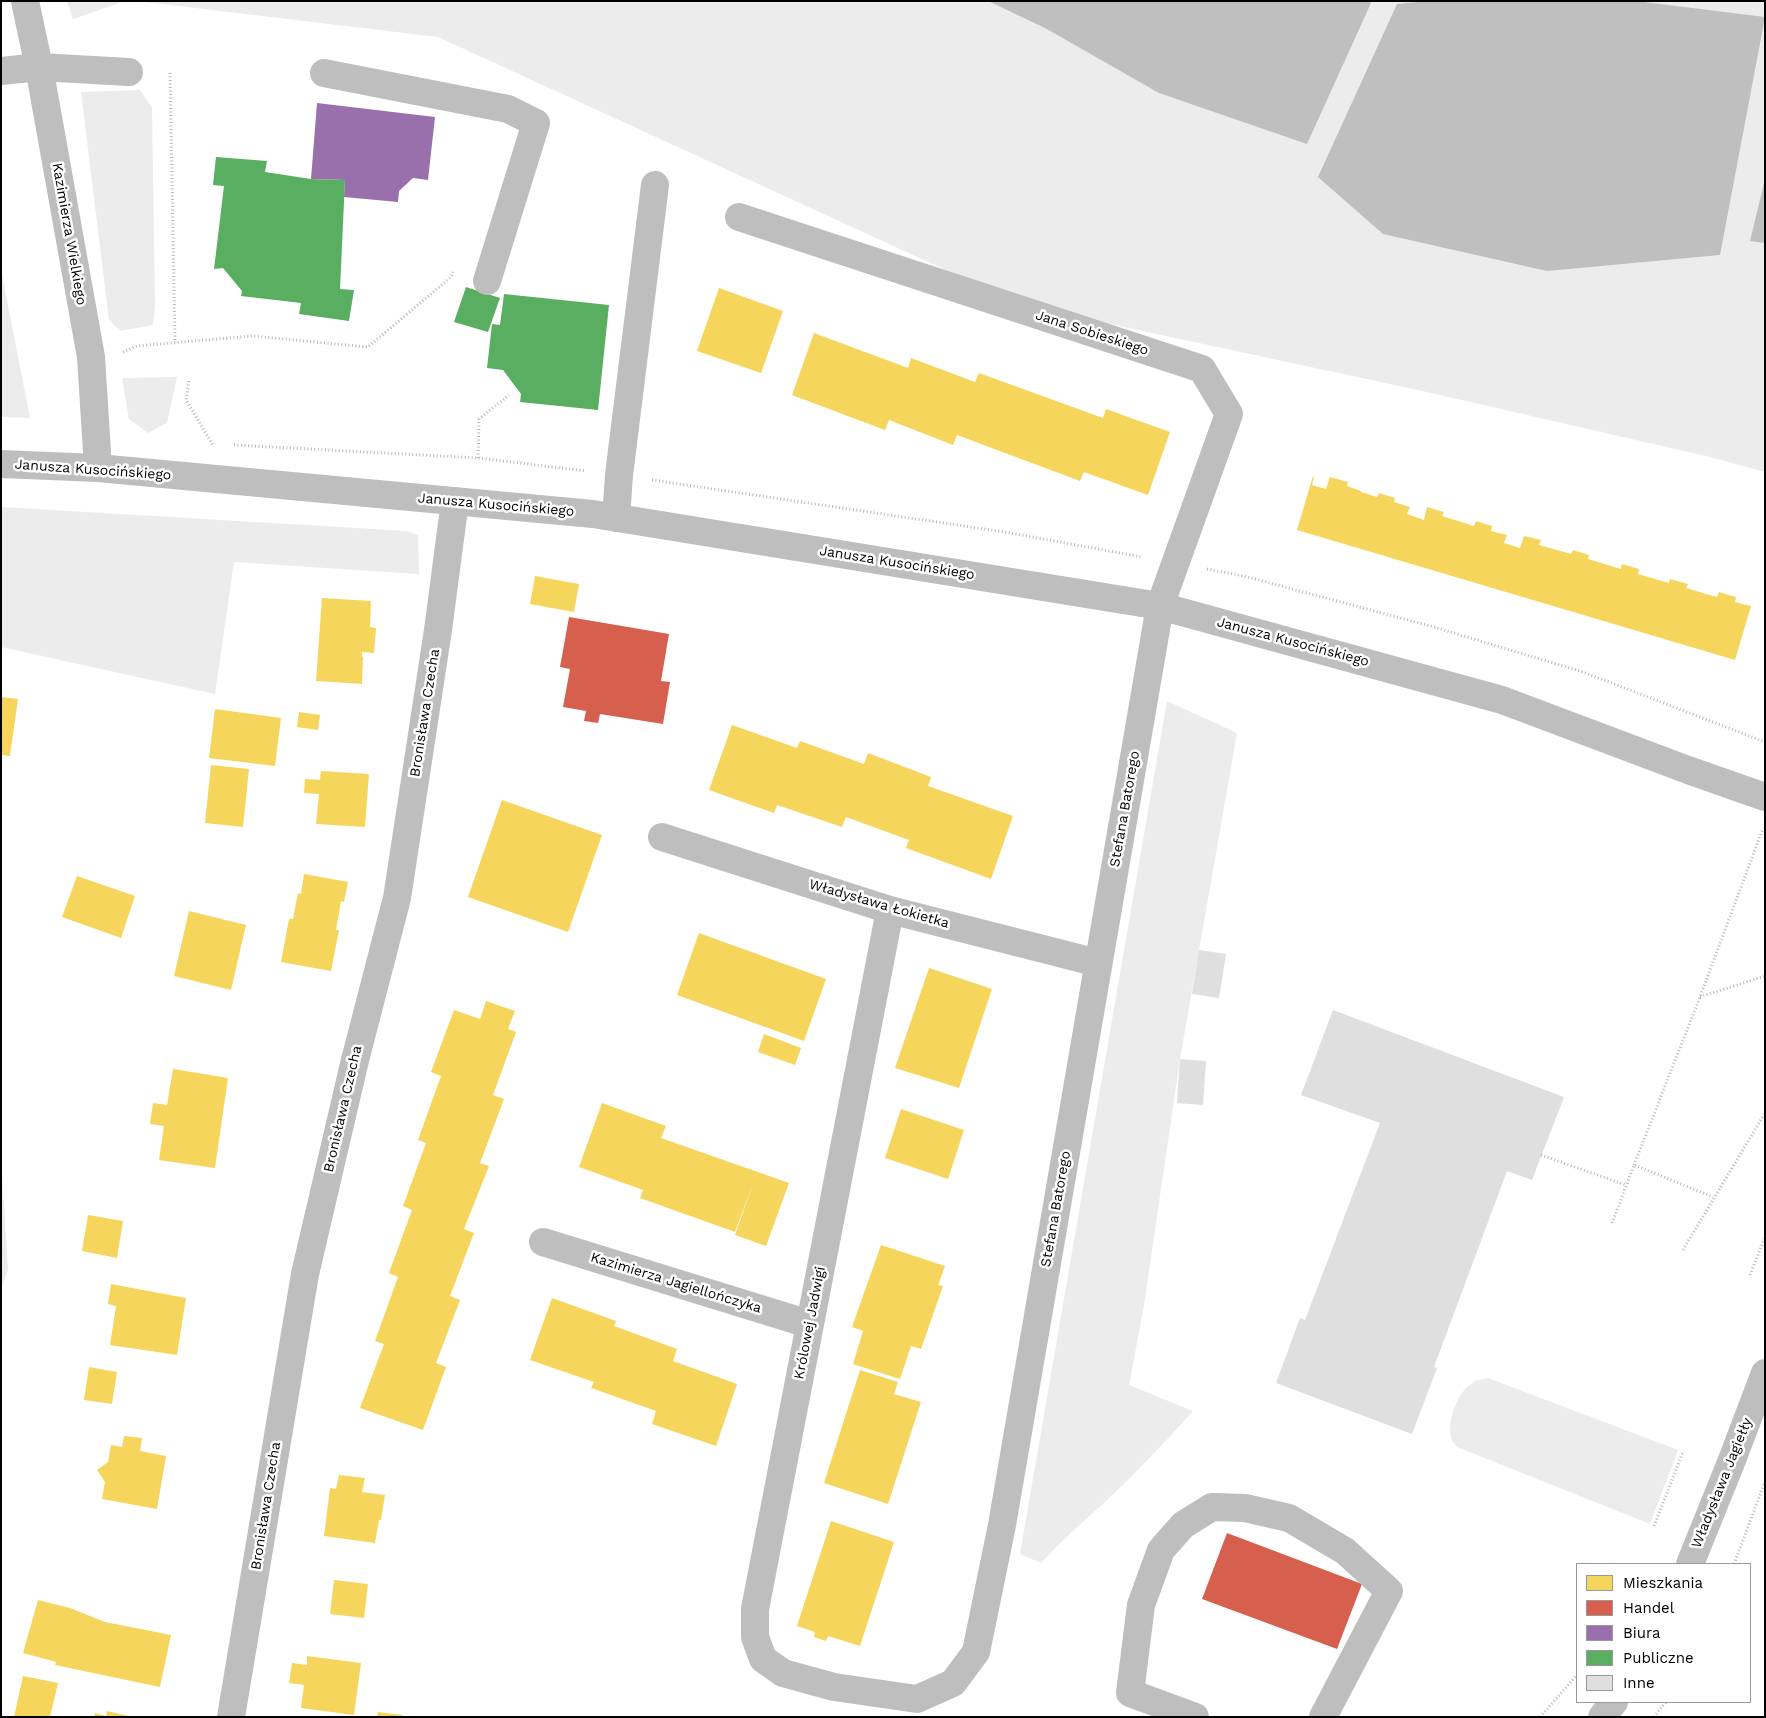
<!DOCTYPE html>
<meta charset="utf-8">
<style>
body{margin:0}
#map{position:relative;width:1766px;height:1718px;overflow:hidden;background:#fff;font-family:"Work Sans",sans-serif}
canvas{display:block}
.frame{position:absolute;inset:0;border:2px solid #000;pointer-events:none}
.legend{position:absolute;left:1576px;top:1563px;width:175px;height:140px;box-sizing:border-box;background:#fff;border:1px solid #999;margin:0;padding:6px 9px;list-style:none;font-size:15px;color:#000}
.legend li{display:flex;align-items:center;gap:10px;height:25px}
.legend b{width:25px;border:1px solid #999}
</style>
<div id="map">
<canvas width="1766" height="1718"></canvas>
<div class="frame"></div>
<ul class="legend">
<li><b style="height:14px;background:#f6d55c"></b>Mieszkania</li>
<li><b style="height:14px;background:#d6604d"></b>Handel</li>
<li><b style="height:14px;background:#9970ab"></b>Biura</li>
<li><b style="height:14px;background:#5aae61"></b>Publiczne</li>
<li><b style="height:14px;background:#dfdfdf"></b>Inne</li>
</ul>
</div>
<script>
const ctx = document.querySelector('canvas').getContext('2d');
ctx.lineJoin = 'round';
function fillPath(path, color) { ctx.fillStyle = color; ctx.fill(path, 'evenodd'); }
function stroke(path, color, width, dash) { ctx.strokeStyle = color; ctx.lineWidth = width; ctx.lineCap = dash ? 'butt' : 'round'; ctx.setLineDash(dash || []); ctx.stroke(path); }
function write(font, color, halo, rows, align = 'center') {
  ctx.font = font + ' "Work Sans",sans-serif'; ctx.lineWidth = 5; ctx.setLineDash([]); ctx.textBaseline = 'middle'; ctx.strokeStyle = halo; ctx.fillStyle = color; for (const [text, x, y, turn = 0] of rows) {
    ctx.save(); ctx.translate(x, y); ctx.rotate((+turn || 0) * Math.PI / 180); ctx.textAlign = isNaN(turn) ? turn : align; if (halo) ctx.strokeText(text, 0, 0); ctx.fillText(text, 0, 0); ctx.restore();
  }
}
fillPath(new Path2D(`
 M67 1H125L73 19Z
 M137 1H1765V472L1710 457 1427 392 1022 305 438 37Z
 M140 90 152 107 155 306 153 325 120 331 109 320 81 92Z
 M1 270 30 418 1 417Z
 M177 377 167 423 148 433 129 419 122 378Z
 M1 507 407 531 418 535 419 574 234 562 215 694 1 647Z
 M1167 701 1237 733 1180 1059 1144 1305 1129 1385 1193 1411C1165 1442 1136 1473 1105 1502 1083 1522 1061 1541 1041 1563L1020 1554Z
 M1 1160 8 1269 1 1290Z
 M1488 1378 1678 1450 1650 1524 1457 1447C1455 1444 1451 1441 1451 1437 1447 1420 1458 1392 1472 1383 1477 1379 1483 1379 1488 1378Z`), '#ececec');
fillPath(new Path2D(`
 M988 1H1368L1371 3 1307 144 1159 93 1045 28Z
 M1426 1H1636L1765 17 1720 255 1547 271 1383 234 1318 177 1397 4Z
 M1765 179V243L1750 241Z`), '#bfbfbf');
fillPath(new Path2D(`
 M719 288 783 311 761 373 697 351Z
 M814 333 908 368 911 358 975 382 979 373 1103 418 1106 409 1170 432 1148 495 1084 472 1080 481 957 435 953 445 889 420 885 430 792 395Z
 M1313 476 1314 477 1312 485 1326 489 1330 477 1348 482 1347 486 1361 491V492L1377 497 1379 493 1395 498 1394 502 1410 507 1407 514 1424 520 1427 507 1444 512 1442 516 1474 526 1476 521 1492 526 1491 531 1507 535 1504 543 1520 548 1524 536 1541 540 1539 545 1571 554 1573 550 1589 555 1588 559 1621 569 1622 564 1639 569 1638 574 1655 579 1669 583 1670 579 1688 584 1686 588 1703 593 1717 597 1719 592 1736 597 1735 602 1751 606 1735 660 1297 530Z
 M535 576 579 584 574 612 530 604Z
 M322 598 371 601 370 627 376 628 374 653 362 652V657H363L362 684 316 681Z
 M1 697 18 699 10 756 1 755Z
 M215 709 281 718 275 766 209 758Z
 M299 712 320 715 318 730 297 727Z
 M732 725 797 748 800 741 864 764 868 753 931 777 928 786 1013 816 991 879 906 848 909 840 846 817 842 827 777 805 774 813 709 790Z
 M211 765 249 769 243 827 205 823Z
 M321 771 369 774 365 827 316 824 319 794 304 793 305 779 320 780Z
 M502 800 602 835 568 932 468 897Z
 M304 874 348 882 344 902 341 901 336 930H339L331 971 281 962 289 919H293L298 893 301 894Z
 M77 876 135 896 121 938 62 917Z
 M189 911 246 925 231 990 174 976Z
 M699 933 826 979 804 1041 677 995Z
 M929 968 992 989 959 1088 895 1068Z
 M486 1001 515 1011 508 1029 516 1032 493 1095 504 1099 480 1163 489 1166 464 1229 474 1233 450 1296 460 1300 436 1363 446 1367 423 1430 360 1408 384 1344 375 1341 398 1277 389 1273 412 1210 403 1206 426 1143 418 1140 441 1076 431 1072 454 1010 480 1019Z
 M764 1034 801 1048 795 1065 758 1052Z
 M173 1069 228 1078 215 1168 159 1160 164 1126 150 1124 153 1103 167 1105Z
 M602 1103 666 1126 661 1138 789 1183 766 1246 735 1235 754 1181 735 1232 640 1198 643 1190 579 1167Z
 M901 1109 964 1130 948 1179 885 1158Z
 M88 1215 123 1221 117 1258 82 1251Z
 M881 1245 945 1266 938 1285 943 1286 921 1349 911 1346 900 1379 853 1364 863 1331 852 1327Z
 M111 1284 186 1298 177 1355 110 1345 116 1306 108 1304Z
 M552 1298 616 1321 614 1326 677 1349 673 1361 737 1384 716 1446 652 1424 656 1411 591 1388 594 1382 530 1360Z
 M89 1367 117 1372 112 1404 84 1400Z
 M860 1370 898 1382 894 1394 921 1402 888 1504 824 1483Z
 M124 1436 142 1438 140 1451 166 1456 157 1509 102 1499 105 1482 97 1470 108 1462 111 1445 122 1447Z
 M339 1475 365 1478 362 1492 385 1495 381 1520H379L375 1543 324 1536 330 1488 336 1489Z
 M831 1521 894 1542 860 1646 828 1636 826 1641 814 1637 815 1632 797 1626Z
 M334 1580 368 1584 364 1618 330 1614Z
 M38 1600 70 1608 105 1622 171 1635 160 1687 55 1665 56 1662 23 1653Z
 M307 1656 361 1663 354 1715 301 1708 304 1685 289 1683 292 1663 307 1665Z
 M23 1676 58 1683 50 1717H14Z
 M107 1711 128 1716V1717H94L95 1713 106 1716Z
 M378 1712 402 1715V1717H377Z`), '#f6d55c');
fillPath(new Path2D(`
 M569 617 669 634 661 681 670 682 663 724 600 714 598 723 584 721 586 711 563 707 570 669 560 667Z
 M1227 1533 1362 1584 1337 1649 1202 1599Z`), '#d6604d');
fillPath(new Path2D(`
 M317 103 435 117 428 180 413 178 399 191 398 202 344 197 345 180 311 179Z`), '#9970ab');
fillPath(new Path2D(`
 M216 157 267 161 265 172 311 179 345 180 340 289 354 290 349 321 299 314 301 303 241 296 242 291 223 268 214 269 224 186 213 185Z
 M466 287 500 298 488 332 454 322Z
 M504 294 609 305 598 410 520 402 521 394 503 370 487 368 492 324 500 325Z`), '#5aae61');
fillPath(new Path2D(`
 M1199 950 1226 954 1219 998 1192 994Z
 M1333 1010 1564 1097 1532 1180 1507 1171 1434 1367 1437 1368 1412 1434 1276 1383 1300 1318 1305 1320 1380 1123 1301 1095Z
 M1180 1059 1206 1061 1203 1105 1177 1103Z`), '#dfdfdf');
stroke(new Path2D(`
 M170 73 175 343
 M123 352 137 346 252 336 368 347 451 277 453 272
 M189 381 186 400 213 445
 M234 445 478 458 586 471
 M478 458 479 419 509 395
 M652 480 1005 532 1142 557
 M1207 569 1244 576 1434 627 1583 672 1765 742
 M1700 997 1765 976
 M1541 1155 1626 1185
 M1634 1165 1700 997 1763 828
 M1612 1223 1634 1165 1713 1197
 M1683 1250 1765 1113
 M1750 1275 1765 1237
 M1654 1526 1683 1452
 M1734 1564 1765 1482
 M1540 1717 1577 1675
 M1654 1717 1666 1702`), '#b9b9b9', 3, [1, 2.5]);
stroke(new Path2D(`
 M25 1 39 67 91 357 98 468
 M1 71 39 67 129 72
 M324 73 508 109 536 123 487 281
 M739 217 1202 369 1229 414 1160 606 1002 1525 976 1652 953 1683 917 1699 834 1687 783 1673 763 1659 755 1637V1609L890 910
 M1 464 98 468 593 514 1160 606 1502 700 1688 770 1765 797
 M616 518 619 475 655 185
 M662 837 890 910 1098 963
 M543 1242 809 1324
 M1690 1564 1732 1460 1765 1373
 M231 1717 305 1274 355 1060 397 898 438 630 455 501
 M1195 1717 1130 1693 1141 1605 1161 1550 1183 1525 1212 1507 1245 1508 1289 1518 1345 1551 1389 1591 1323 1717
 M1602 1717 1614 1702`), '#bebebe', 28);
write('14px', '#000', '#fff', [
 ["Kazimierza Wielkiego",69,234,80],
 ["Jana Sobieskiego",1092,333,18],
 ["Janusza Kusocińskiego",93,470,4],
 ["Janusza Kusocińskiego",496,505,5],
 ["Janusza Kusocińskiego",897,563,9],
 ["Janusza Kusocińskiego",1293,642,15],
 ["Bronisława Czecha",425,713,-81],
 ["Stefana Batorego",1125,809,-80],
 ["Władysława Łokietka",879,904,16],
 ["Bronisława Czecha",343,1109,-77],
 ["Stefana Batorego",1056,1209,-80],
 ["Kazimierza Jagiellończyka",676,1283,17],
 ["Królowej Jadwigi",810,1323,-79],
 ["Władysława Jagiełły",1722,1483,-68],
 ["Bronisława Czecha",266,1506,-81]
]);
</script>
